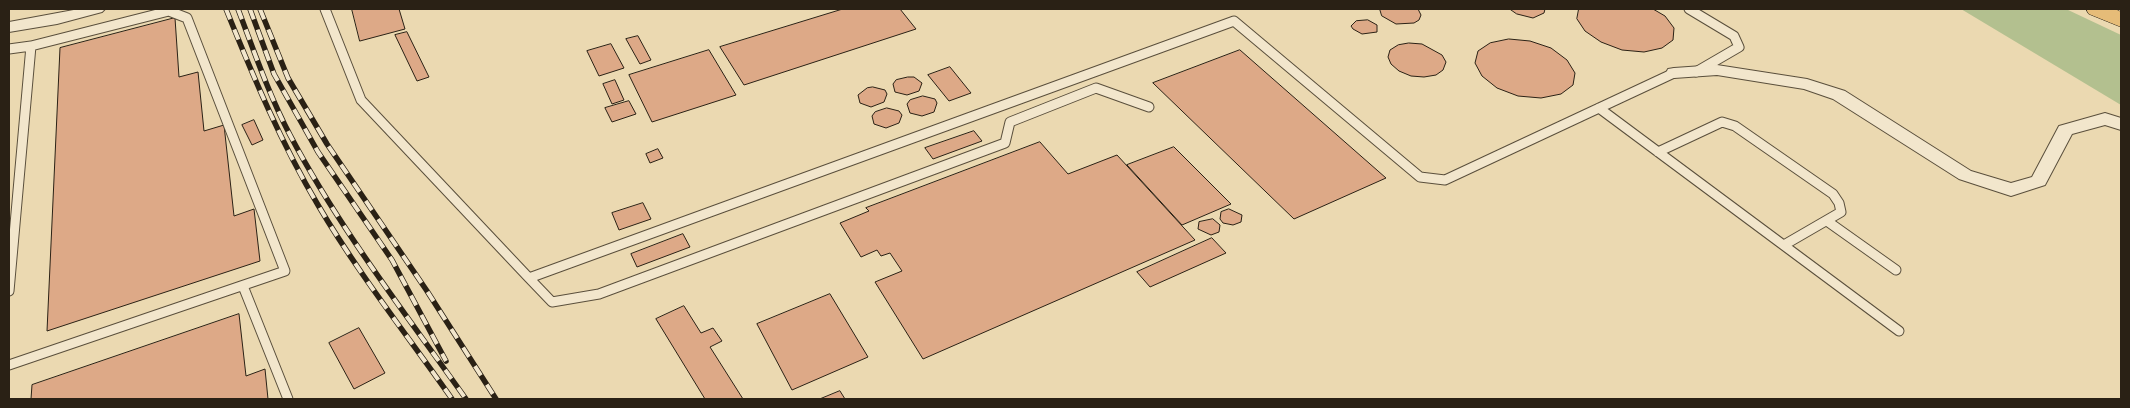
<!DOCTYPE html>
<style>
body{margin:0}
#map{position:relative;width:2130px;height:408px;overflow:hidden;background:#ebd9b1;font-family:Alegreya,serif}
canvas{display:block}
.frame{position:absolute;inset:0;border:10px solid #2a2115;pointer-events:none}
</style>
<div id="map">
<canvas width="2130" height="408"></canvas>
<div class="frame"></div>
</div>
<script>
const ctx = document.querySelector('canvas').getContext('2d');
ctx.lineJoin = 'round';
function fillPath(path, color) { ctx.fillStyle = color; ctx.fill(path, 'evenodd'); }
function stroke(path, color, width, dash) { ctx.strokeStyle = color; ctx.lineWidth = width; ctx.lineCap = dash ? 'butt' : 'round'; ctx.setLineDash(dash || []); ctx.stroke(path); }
fillPath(new Path2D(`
 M1961 9H2066L2121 35V105Z`), '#b3c08f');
const building = new Path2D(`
 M352 9H399L405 29 360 41Z
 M843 9H900L916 29 744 85 720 47Z
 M1380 9H1418L1421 15 1419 20 1414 23 1396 24 1382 16Z
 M1510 9H1545L1544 13 1533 18 1517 14Z
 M1579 9H1653L1665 16 1674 28 1673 40 1662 48 1644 52 1622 50 1601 42 1585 31 1577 19Z
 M175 18 179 77 198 72 204 131 224 125 234 216 254 209 260 261 47 331 60 48Z
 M1368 20 1377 25V32L1362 34 1353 29 1351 26 1356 21Z
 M407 32 429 77 417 81 395 35Z
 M638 36 651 60 640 64 626 39Z
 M1509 39 1530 41 1551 48 1567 60 1575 73 1573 85 1561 94 1541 98 1518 96 1497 88 1482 76 1475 63 1478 51 1490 43Z
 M1409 43 1422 44 1442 55 1446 62 1443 70 1436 75 1424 77 1411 76 1399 71 1391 64 1388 57 1390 50 1398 45Z
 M611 44 624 68 599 76 587 51Z
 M709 50 736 95 652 122 629 75Z
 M1240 50 1386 178 1294 219 1153 83Z
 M950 67 971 93 949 101 928 75Z
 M908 77H914L922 83 919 91 907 95 895 92 893 84 896 80Z
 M615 80 624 100 612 104 603 84Z
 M873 87 885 90 887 94 884 102 871 107 860 103 858 95 867 88Z
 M923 96 935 99 937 103 934 112 922 116 910 113 907 104 910 100Z
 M629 101 636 114 612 122 605 108Z
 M887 108 899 111 902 115 899 123 886 128 874 124 872 116 875 112Z
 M254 120 263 140 252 145 242 125Z
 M974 131 982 141 933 159 925 148Z
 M1040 142 1068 174 1117 155 1195 240 923 359 875 282 902 271 890 253 881 256 877 250 861 257 840 223 869 211 866 208Z
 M1174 147 1231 204 1182 225 1127 165Z
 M658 149 663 158 650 163 646 154Z
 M643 203 651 219 619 230 612 213Z
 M1229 209 1242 215 1241 222 1233 225 1223 223 1220 219 1221 212Z
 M1213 219 1220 225 1219 232 1211 235 1198 229 1199 222Z
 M683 234 690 247 637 267 631 254Z
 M1212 238 1226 253 1150 287 1137 272Z
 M830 294 868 357 792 390 757 324Z
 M684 306 701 333 713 328 722 341 710 347 743 399H705L656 319Z
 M239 314 246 376 265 369 268 399H31L32 385Z
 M359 328 385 373 354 389 329 343Z
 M840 391 845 399H820Z`);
fillPath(building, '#dda987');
stroke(building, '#2a2115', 1);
const service = new Path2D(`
 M325 9 361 100 529 278 1234 21 1420 177 1445 180 1674 73
 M1689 9 1734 36 1739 47 1696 72
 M9 49 31 46 9 291
 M1599 108 1899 331
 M1658 152 1722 122 1735 126 1833 194 1839 203 1841 212 1784 245
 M1827 221 1896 270
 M529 278 552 302 599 294 1005 143 1010 122 1096 88 1149 107
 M243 286 288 399
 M9 365 285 271 187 18 169 11 31 46`);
const minor = new Path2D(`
 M79 9H105L102 12 57 24 9 32V22Z
 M1717 65 1807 79 1845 91 1971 171 2011 183 2032 177 2059 126 2105 113 2121 118V130L2105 125 2072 134 2045 185 2011 196 1959 179 1833 99 1804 89 1717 75 1674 78 1668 77 1666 73 1668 69 1674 68Z`);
const motorway = new Path2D(`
 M2086 9H2115L2121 12V27L2089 14Z`);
stroke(service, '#5a4f3c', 11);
stroke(minor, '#5a4f3c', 2);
stroke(motorway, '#2a2115', 1);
stroke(service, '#f2e6cc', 9);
fillPath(minor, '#f2e6cc');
fillPath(motorway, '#e6bc78');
const rail = new Path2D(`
 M226 9C253 76 281 143 318 205 358 273 407 335 452 399
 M238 9C254 51 269 95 290 135 339 228 405 313 466 399
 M250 9 274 74 318 152 392 260 446 361
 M260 9 288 78 327 144 427 291 496 399`);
stroke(rail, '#2a2115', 5.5);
stroke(rail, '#f2e6cc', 4, [11]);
</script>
